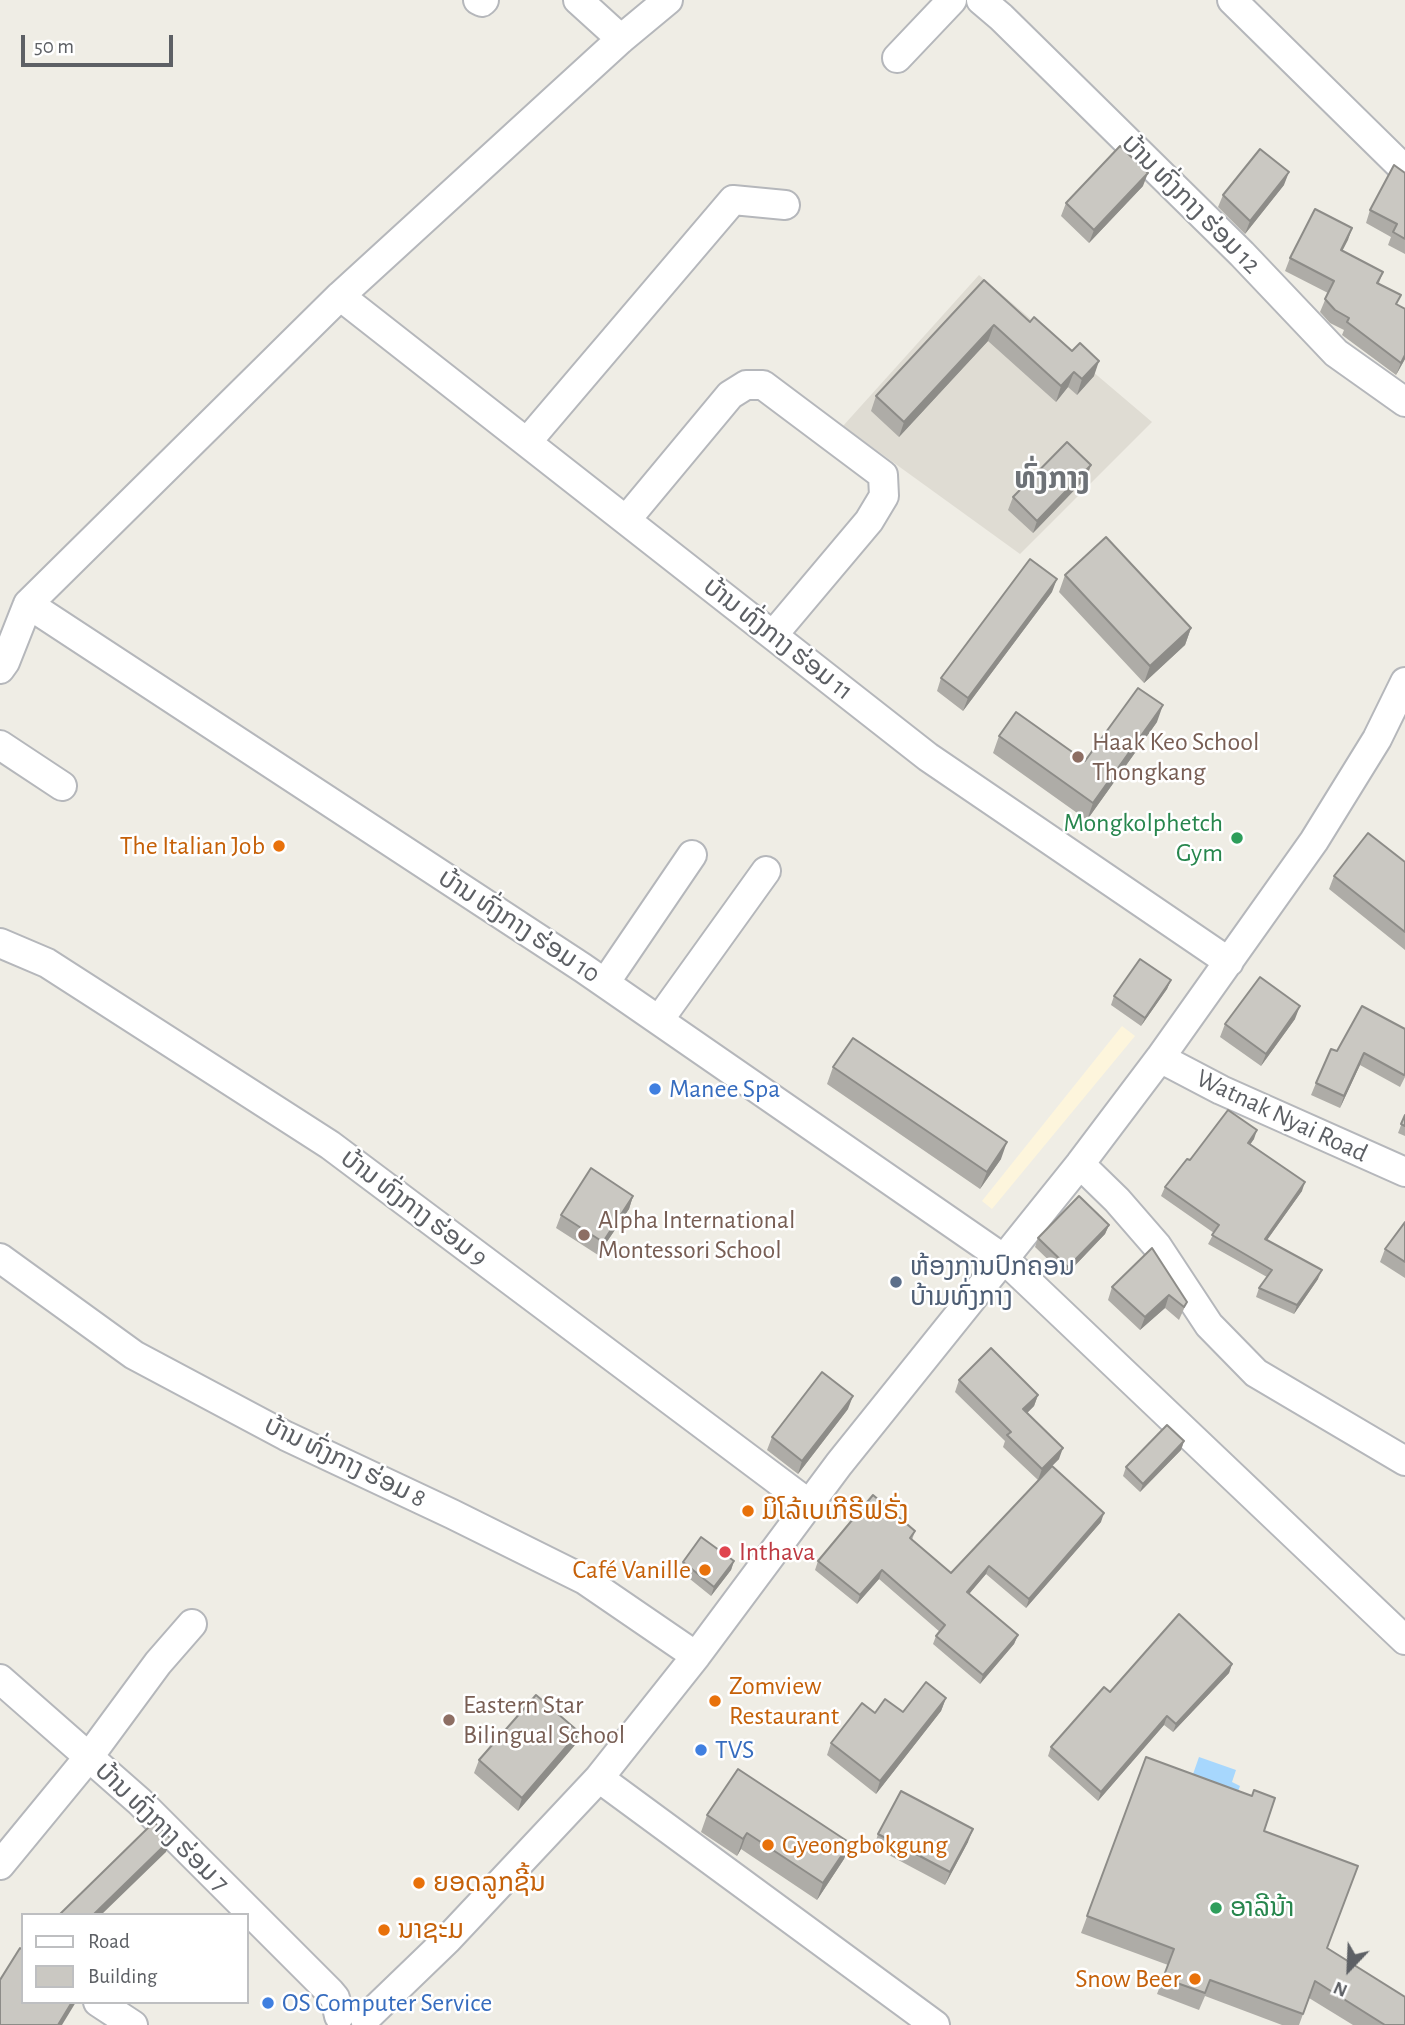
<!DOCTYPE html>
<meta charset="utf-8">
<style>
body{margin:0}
#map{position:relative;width:1405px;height:2025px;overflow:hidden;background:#efede5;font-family:"Alegreya Sans",sans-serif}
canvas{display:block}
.legend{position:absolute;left:21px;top:1913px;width:228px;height:91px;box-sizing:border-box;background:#fff;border:2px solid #bebfc1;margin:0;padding:9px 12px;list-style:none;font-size:21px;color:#5d6065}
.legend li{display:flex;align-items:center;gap:14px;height:35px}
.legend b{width:35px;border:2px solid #bebfc1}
.north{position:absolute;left:1314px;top:1934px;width:70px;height:70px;-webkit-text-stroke:5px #fff;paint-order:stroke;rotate:203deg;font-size:19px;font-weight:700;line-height:28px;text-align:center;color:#5d6065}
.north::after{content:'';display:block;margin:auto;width:24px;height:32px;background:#5d6065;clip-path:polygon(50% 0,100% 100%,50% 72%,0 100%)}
.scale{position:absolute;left:21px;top:35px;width:152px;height:32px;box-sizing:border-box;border:4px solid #5d6065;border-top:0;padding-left:9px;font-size:21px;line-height:24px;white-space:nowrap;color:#5d6065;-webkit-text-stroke:5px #fff;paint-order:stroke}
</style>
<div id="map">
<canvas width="1405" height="2025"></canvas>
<ul class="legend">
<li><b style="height:9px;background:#fff"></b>Road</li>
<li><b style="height:19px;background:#cac8c2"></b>Building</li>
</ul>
<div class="north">N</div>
<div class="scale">50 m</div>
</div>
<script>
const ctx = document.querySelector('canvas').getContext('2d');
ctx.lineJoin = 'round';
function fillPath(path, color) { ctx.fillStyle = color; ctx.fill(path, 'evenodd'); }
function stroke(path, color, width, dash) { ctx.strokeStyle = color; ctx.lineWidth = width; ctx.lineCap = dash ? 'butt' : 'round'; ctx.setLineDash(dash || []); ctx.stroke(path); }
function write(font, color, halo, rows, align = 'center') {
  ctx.font = font + ' "Alegreya Sans","Noto Sans Lao",sans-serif'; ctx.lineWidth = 5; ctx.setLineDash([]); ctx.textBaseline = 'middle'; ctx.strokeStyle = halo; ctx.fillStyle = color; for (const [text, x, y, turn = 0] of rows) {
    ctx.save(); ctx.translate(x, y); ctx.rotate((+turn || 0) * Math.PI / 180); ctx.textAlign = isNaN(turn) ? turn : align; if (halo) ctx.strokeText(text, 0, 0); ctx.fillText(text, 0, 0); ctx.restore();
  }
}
fillPath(new Path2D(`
 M1122 1026 1135 1036 992 1209 982 1201Z`), '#fdf5dc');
fillPath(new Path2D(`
 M979 275 1152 422 1020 554 843 426Z`), '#dfdcd3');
fillPath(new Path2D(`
 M1199 1757 1236 1770 1232 1782 1240 1786 1237 1794 1192 1777Z`), '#a7d7fd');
const minor = new Path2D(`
 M478 0 482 2 484 0
 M578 0 621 39
 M981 0 1001 17 1242 254 1336 353 1405 402
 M1232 0 1405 170
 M897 58 952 0
 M340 296 928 757 1229 962
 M527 442 733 200 785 205
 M626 520 730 395 746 385H763L883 475 884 496 869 521 773 635
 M28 604 583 968 1004 1259 1405 1640
 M0 669 5 662 28 604 340 296 621 39 668 0
 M0 745 62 786
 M0 943 47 963 330 1145 809 1504
 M605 983 692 855
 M659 1020 766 871
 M1160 1058 1221 1090 1405 1172
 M1080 1164 1117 1200 1157 1246 1209 1325 1256 1373 1405 1461
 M0 1258 134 1355 286 1436 452 1514 585 1580 696 1656
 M0 1679 140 1802 330 1992 335 1998 339 2016
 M599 1778 935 2025
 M0 1865 88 1758 158 1663 192 1624
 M98 2002 133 2025
 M365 2019 447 1940 599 1778 696 1656 839 1464 1080 1164 1160 1058 1314 841 1377 739 1405 682`);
stroke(minor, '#b5b7bb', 32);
stroke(minor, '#fff', 28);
fillPath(new Path2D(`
 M1405 173V254L1388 245 1391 237 1366 223 1370 210Z
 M1284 185 1245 234 1218 207 1223 195Z
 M1143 186 1089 243 1061 216 1066 203Z
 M1352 228 1342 251 1383 272 1379 283 1398 305 1405 309V359L1396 375 1342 335 1344 330 1330 323 1320 312 1328 293 1285 271 1290 258Z
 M984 280 1030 322 1094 376 1077 395 1068 387 1056 402 988 341 899 437 871 411 876 396Z
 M1091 465 1086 478 1033 533 1008 510 1013 497Z
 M1065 575 1191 628 1185 645 1144 683 1059 592Z
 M1052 592 963 711 937 691 941 678Z
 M1157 722 1087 820 993 753 999 736 1085 761Z
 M1405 862V950L1329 889 1334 876Z
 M1171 980 1167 989 1141 1026 1111 1005 1114 996Z
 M1295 1019 1261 1066 1220 1037 1225 1024Z
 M1405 1029V1077L1400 1087 1360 1065 1340 1108 1311 1095 1316 1083 1337 1051Z
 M833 1067 1001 1159 980 1189 827 1084Z
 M1405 1115V1136L1398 1133Z
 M1254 1139 1250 1144 1302 1191 1267 1240 1318 1279 1294 1314 1256 1297 1259 1288 1267 1277 1208 1244 1214 1233 1161 1196 1165 1187 1190 1160Z
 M633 1196 629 1209 598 1255 556 1228 561 1215Z
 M1405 1222V1278L1380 1262 1385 1249Z
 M1109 1225 1105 1234 1065 1276 1035 1247 1038 1238Z
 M1152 1248 1187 1302 1179 1320 1165 1308 1140 1330 1108 1300 1112 1287Z
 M959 1380 1038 1395 1034 1406 1027 1413 1059 1459 1038 1480 1003 1447 1005 1441 955 1392Z
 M848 1409 798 1474 767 1450 772 1437Z
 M1184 1441 1181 1450 1140 1492 1123 1476 1126 1467Z
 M1101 1522 1026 1608 986 1574 969 1594 1018 1635 1014 1644 980 1684 933 1644 936 1636 940 1632 879 1579 857 1604 815 1570 818 1561 915 1531 912 1540 951 1573Z
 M734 1561 731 1570 711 1596 680 1571 683 1562Z
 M1232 1664 1229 1673 1173 1732 1164 1725 1098 1801 1048 1756 1051 1747 1110 1692Z
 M946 1698 941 1711 876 1794 827 1755 831 1743 875 1713 903 1712Z
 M579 1732 575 1745 518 1811 474 1773 479 1760Z
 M1146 1757 1264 1831 1328 1948 1405 2025H1353L1309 1998 1299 2025H1282L1205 1996 1199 2010 1157 1994 1168 1965 1081 1933Z
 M707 1815 850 1843 844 1859 817 1900 741 1849 737 1856 701 1832Z
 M878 1834 968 1842 945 1885 874 1847Z`), '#aeaca7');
fillPath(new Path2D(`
 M1289 172 1284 185 1245 234 1250 221Z
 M1148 173 1143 186 1089 243 1094 230Z
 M1352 228 1348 240 1336 263 1341 250Z
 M994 325 988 341 899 437 904 422Z
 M1405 355V359L1396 375 1401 363Z
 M1099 361 1094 376 1077 395 1082 379Z
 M1074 372 1068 387 1056 402 1061 386Z
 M1091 465 1086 478 1033 533 1037 521Z
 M1057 579 1052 592 963 711 968 698Z
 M1191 628 1185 645 1144 683 1150 666Z
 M1163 705 1157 722 1087 820 1093 803Z
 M1171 980 1167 989 1141 1026 1145 1018Z
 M1300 1006 1295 1019 1261 1066 1266 1054Z
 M1364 1053 1360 1065 1340 1108 1344 1096Z
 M1257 1130 1254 1139 1245 1152 1248 1143Z
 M1007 1142 1001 1159 980 1189 987 1172Z
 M1305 1182 1302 1191 1262 1247 1265 1239Z
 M633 1196 629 1209 598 1255 603 1242Z
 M1109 1225 1105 1234 1065 1276 1068 1267Z
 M1322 1270 1318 1279 1294 1314 1297 1305Z
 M1169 1295 1165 1308 1140 1330 1145 1317Z
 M1038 1395 1034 1406 1019 1421 1023 1409Z
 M853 1396 848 1409 798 1474 802 1461Z
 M1184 1441 1181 1450 1140 1492 1143 1484Z
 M1063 1448 1059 1459 1038 1480 1042 1469Z
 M1104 1513 1101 1522 1026 1608 1029 1599Z
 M734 1561 731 1570 711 1596 714 1587Z
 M989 1566 986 1574 963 1601 967 1592Z
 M882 1570 879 1579 857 1604 860 1595Z
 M1018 1635 1014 1644 980 1684 983 1675Z
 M1232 1664 1229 1673 1173 1732 1176 1724Z
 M946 1698 941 1711 876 1794 880 1781Z
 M1167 1716 1164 1725 1098 1801 1101 1792Z
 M579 1732 575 1745 518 1811 522 1798Z
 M973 1829 968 1842 945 1885 950 1872Z
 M747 1833 741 1849 737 1856 743 1839Z
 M171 1839 166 1852 101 1915H93Z
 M850 1843 844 1859 817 1900 823 1883Z
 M72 2002H76L62 2025H58Z`), '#8d8c88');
const building = new Path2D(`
 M1120 146 1148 173 1094 230 1066 203Z
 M1260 149 1289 172 1250 221 1223 195Z
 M1394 165 1405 173V239L1393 232 1397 224 1370 210Z
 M1315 209 1352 228 1341 250 1383 272 1377 283 1401 295 1396 304 1405 309V355L1401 363 1347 322 1349 318 1335 310 1325 299 1334 281 1290 258Z
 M984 280 1030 322 1034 317 1072 351 1080 343 1099 361 1082 379 1074 372 1061 386 994 325 904 422 876 396Z
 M1067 442 1091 465 1037 521 1013 497Z
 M1106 537 1191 628 1150 666 1065 575Z
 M1030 559 1057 579 968 698 941 678Z
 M1138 688 1163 705 1093 803 999 736 1016 712 1085 761Z
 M1368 833 1405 862V932L1334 876Z
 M1140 959 1171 980 1145 1018 1114 996Z
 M1260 977 1300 1006 1266 1054 1225 1024Z
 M1362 1006 1405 1029V1074L1404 1075 1364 1053 1344 1096 1316 1083 1331 1049 1337 1051Z
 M853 1038 1007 1142 987 1172 833 1067Z
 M1228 1110 1257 1130 1248 1143 1305 1182 1265 1239 1322 1270 1297 1305 1259 1288 1272 1270 1212 1235 1219 1225 1165 1187 1187 1159 1190 1160Z
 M1405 1115V1126L1401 1124Z
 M591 1168 633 1196 603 1242 561 1215Z
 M1079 1196 1109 1225 1068 1267 1038 1238Z
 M1405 1222V1262L1385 1249Z
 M1152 1248 1187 1302 1184 1307 1169 1295 1145 1317 1112 1287Z
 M991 1348 1038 1395 1023 1409 1063 1448 1042 1469 1007 1435 1011 1432 959 1380Z
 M822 1372 853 1396 802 1461 772 1437Z
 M1167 1425 1184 1441 1143 1484 1126 1467Z
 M1052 1466 1104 1513 1029 1599 989 1566 967 1592 1018 1635 983 1675 936 1636 945 1625 882 1570 860 1595 818 1561 873 1495 915 1531 910 1538 951 1573Z
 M701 1537 734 1561 714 1587 683 1562Z
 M1179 1614 1232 1664 1176 1724 1167 1716 1101 1792 1051 1747 1104 1687 1110 1692Z
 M926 1682 946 1698 880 1781 831 1743 862 1703 875 1713 885 1699 903 1712Z
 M536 1695 579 1732 522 1798 479 1760Z
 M1146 1757 1252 1796 1254 1790 1275 1798 1264 1831 1358 1866 1327 1948 1405 1997V2025H1385L1315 1981 1303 2014 1210 1980 1205 1993 1163 1978 1174 1949 1087 1916Z
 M738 1769 850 1843 823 1883 747 1833 743 1839 707 1815Z
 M901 1791 973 1829 950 1872 878 1834Z
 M154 1822 171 1839 93 1915H59Z
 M20 1948 23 1950V2002H72L58 2025H0V1980Z`);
fillPath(building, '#cac8c2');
stroke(building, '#8d8c88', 2);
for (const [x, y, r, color] of [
 [1078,757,7,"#8d6e63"],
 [1237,838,7,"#2e9e5b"],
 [279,846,7,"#e8710a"],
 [655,1089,7,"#3f7fe0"],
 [584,1235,7,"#8d6e63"],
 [896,1282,7,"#5c6f8a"],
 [748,1511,7,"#e8710a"],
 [725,1552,7,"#e0444e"],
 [705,1570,7,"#e8710a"],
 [715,1701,7,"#e8710a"],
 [449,1720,7,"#8d6e63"],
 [701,1750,7,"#3f7fe0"],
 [768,1845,7,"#e8710a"],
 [419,1883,7,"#e8710a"],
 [1216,1908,7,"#2e9e5b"],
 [384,1930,7,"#e8710a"],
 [1195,1979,7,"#e8710a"],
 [268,2003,7,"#3f7fe0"]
]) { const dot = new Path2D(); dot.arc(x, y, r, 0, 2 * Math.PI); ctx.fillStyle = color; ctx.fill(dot); stroke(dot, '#fff', 2.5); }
write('26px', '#5d6065', '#fff', [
 ["ບ້ານ ທົ່ງກາງ ຮ່ອມ 12",1191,204,45],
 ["ບ້ານ ທົ່ງກາງ ຮ່ອມ 11",778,639,38],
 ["ບ້ານ ທົ່ງກາງ ຮ່ອມ 10",519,926,33],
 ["Watnak Nyai Road",1282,1116,25],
 ["ບ້ານ ທົ່ງກາງ ຮ່ອມ 9",414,1208,37],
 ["ບ້ານ ທົ່ງກາງ ຮ່ອມ 8",345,1462,26],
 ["ບ້ານ ທົ່ງກາງ ຮ່ອມ 7",162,1827,44]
]);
write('26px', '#785e54', '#fff', [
 ["Haak Keo School",1092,742],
 ["Thongkang",1092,772],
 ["Alpha International",598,1220],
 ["Montessori School",598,1250],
 ["Eastern Star",463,1705],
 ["Bilingual School",463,1735]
], 'left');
write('26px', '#27864d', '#fff', [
 ["Mongkolphetch",1223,823],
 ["Gym",1223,853],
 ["ອາລີນ້າ",1230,1908,"left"]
], 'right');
write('26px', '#c56008', '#fff', [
 ["The Italian Job",265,846,"right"],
 ["ມິໂລ້ເບເກີຣີຟຣັ່ງ",762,1511],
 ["Café Vanille",691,1570,"right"],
 ["Zomview",729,1686],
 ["Restaurant",729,1716],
 ["Gyeongbokgung",782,1845],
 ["ຍອດລູກຊີ້ນ",433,1883],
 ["ນາຊະມ",398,1930],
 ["Snow Beer",1181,1979,"right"]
], 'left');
write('26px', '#366cbe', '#fff', [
 ["Manee Spa",669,1089],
 ["TVS",715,1750],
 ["OS Computer Service",282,2003]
], 'left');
write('26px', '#4e5e75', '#fff', [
 ["ຫ້ອງການປົກຄອນ",910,1267],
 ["ບ້າມທົ່ງກາງ",910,1297]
], 'left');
write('26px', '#be3a42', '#fff', [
 ["Inthava",739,1552]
], 'left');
write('bold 30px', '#6e7277', '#fff', [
 ["ທົ່ງກາງ",1052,479]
]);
</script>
